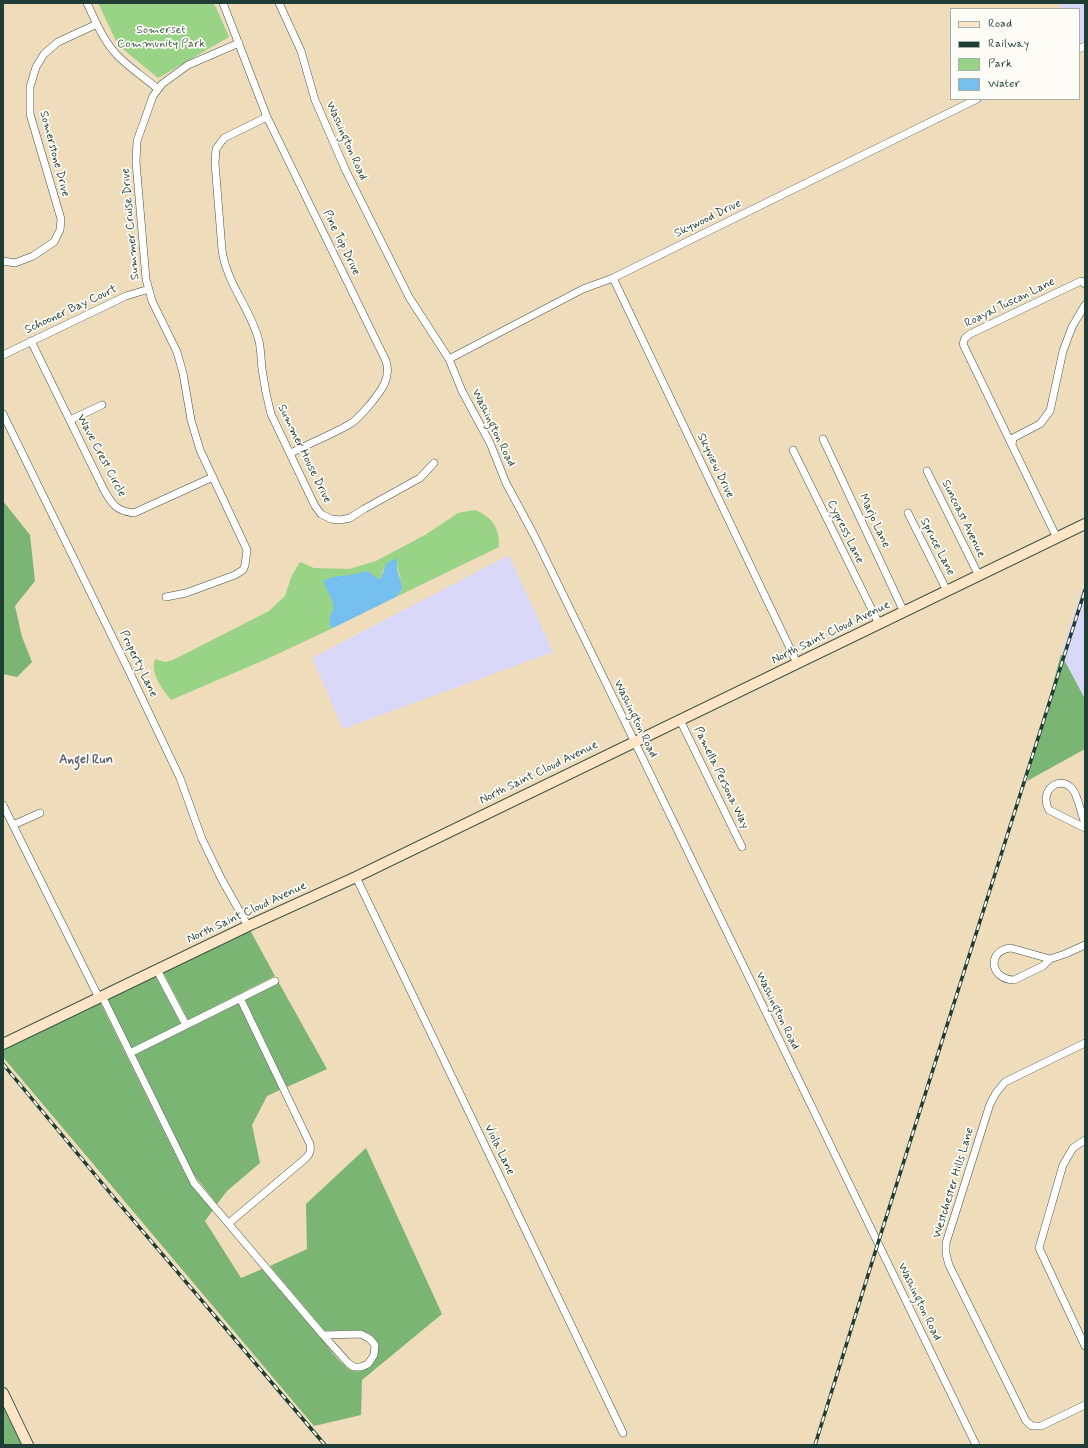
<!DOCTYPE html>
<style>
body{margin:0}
#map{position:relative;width:1088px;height:1448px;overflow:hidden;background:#eedcba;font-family:Mynerve,sans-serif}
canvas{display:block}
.frame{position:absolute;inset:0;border:4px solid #1f3d34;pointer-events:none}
.legend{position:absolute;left:950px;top:8px;width:130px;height:92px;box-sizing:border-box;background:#fdfcf7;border:1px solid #a4b0a9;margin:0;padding:5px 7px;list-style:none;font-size:12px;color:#1f3d34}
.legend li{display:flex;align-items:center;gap:8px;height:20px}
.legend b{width:20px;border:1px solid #a4b0a9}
</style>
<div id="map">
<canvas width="1088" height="1448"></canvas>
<div class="frame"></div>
<ul class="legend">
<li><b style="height:5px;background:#fde5c5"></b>Road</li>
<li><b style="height:5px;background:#1f3d34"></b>Railway</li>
<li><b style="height:11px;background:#99d386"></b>Park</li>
<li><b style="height:11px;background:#75bfee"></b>Water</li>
</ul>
</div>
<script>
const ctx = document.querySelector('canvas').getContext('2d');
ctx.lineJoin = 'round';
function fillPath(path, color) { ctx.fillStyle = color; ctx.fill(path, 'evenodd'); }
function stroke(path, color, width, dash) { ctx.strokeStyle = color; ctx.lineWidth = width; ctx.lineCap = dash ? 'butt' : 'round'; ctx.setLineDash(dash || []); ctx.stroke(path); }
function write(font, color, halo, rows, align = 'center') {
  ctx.font = font + ' Mynerve,sans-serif'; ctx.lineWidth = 3.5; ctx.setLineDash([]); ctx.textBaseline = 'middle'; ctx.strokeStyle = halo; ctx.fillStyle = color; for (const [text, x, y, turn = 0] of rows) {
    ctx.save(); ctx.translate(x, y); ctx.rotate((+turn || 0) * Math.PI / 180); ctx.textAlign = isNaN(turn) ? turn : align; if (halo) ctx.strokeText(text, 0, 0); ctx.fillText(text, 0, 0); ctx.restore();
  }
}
fillPath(new Path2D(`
 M1058 3H1085V42L1079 45V9H1061Z
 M509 555 553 652 343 729 312 658Z
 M1085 581V699L1061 654Z`), '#d8d7f8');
fillPath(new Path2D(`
 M98 3H214L229 37 158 78 118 45Z
 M475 510C492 517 500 528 499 547L396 597 402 590C403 580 397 572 397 562L383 570 381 578 379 579 369 572 365 571 358 574 328 579 325 585 333 603V609L330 616V626L333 628 269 658 171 700C162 688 150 674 155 659L165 662 173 660 269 611 285 596 292 575 300 562 314 568 349 569 376 561 425 535 458 513Z`), '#99d386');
fillPath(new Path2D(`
 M3 501 30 535 35 581 15 606 22 637 32 662 17 677 3 674Z
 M1061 654 1085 699V749L1027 781Z
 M250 930 275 976 188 1020 163 972Z
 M155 975 181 1024 132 1048 107 998Z
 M279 983 327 1069 287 1087 245 999Z
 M100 1002 187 1178 213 1210 205 1221 241 1278 262 1269 319 1336V1338H321C328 1347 343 1368 353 1371 378 1376 390 1336 362 1331 354 1329 335 1331 325 1331L270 1266 307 1249 306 1204 366 1148 442 1314 362 1380 361 1415 314 1426 3 1057V1050Z
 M238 1003 280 1090 267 1096 252 1125 260 1163 227 1191 217 1204 194 1175 135 1054Z
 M3 1403 24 1445H3Z`), '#7ab573');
fillPath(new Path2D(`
 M396 558C398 562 397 564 397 568 398 577 403 581 402 590L396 597 333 628 330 626V616L333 609V603L323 581C336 574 352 577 365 571L369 572 379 579 381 578 386 564Z`), '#75bfee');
const street = new Path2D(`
 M87 3C96 23 105 44 121 59 133 70 146 79 158 89
 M223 3 267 117 386 361C392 380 379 393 368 407 362 413 357 420 350 424 331 435 310 443 291 453
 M279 3 301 51 315 100 346 171 409 297 449 359 462 391 490 443 506 483 535 537 626 724 976 1445
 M1079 49 1085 46
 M267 117 224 138 216 149 215 163 222 250C227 285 251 309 259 341 261 350 261 360 262 369 264 384 267 399 271 414L315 506 321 514 331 519 340 520 350 518 364 509 420 478 434 463
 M3 261 15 263 33 256 54 242 60 230 61 219 30 114V87L36 67 44 54 58 42 97 24
 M613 278 797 663
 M31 341 104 490C112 504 116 511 134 513L213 477
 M3 355 126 296 149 289
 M449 359 583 289 613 278 977 99
 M3 414 128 669 180 778 202 839 222 880 248 926
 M70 420 102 405
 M823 439 904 612
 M1012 445 1013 438 1040 424 1050 411 1063 351 1072 327 1085 305
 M793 450 879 624
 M927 471 979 576
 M908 513 947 591
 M1057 538 963 344 965 338 970 334 1081 281 1085 284
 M166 597 186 593 235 575 243 570 245 565 247 550 200 450 191 420 183 373 177 352 152 301 146 279 136 162 137 141 153 96 162 84 188 65 239 43
 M680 720 742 847
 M3 805 99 998
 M1085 823C1081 814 1078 796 1073 790 1060 773 1038 791 1049 810L1085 828
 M13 825 40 813
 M356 877 623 1433
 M1050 959 1011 948C987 950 989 979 1014 980L1043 966 1050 959 1065 954 1085 945
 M157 970 186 1025
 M102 996 194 1183 323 1335 348 1363 354 1367H361L368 1364 374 1355 375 1345 370 1339 361 1334 323 1335
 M1085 1043 1005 1082 996 1093 990 1104 946 1243V1254L949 1265 1026 1421 1032 1426H1041L1085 1405
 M130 1053 275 981
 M1085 1140 1073 1148 1063 1165 1039 1248 1085 1346
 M229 1223 306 1158C310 1154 311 1151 310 1144L240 998`);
const secondary = new Path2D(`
 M3 1044 248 926 356 877 1085 524
 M3 1393 28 1445`);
stroke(street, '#3e5548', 8);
stroke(secondary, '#3e5548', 12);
stroke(street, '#fff', 7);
stroke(secondary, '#fde5c5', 10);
const rail = new Path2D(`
 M3 1064 116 1200 325 1445
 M815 1445 878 1243 1085 590`);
stroke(rail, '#1f3d34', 3.5);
stroke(rail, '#fdfcf7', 2, [6]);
write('12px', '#3e6248', '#fdfcf7', [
 ["Somerset",161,30],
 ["Community Park",161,44]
]);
write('12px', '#1f3d34', '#fdfcf7', [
 ["Washington Road",346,141,66],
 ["Somerstone Drive",54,154,75],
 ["Skywood Drive",708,219,-26],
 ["Summer Cruise Drive",131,224,-95],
 ["Pine Top Drive",341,243,64],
 ["Roayal Tuscan Lane",1010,303,-26],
 ["Schooner Bay Court",71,310,-25],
 ["Washington Road",493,428,64],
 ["Summer House Drive",304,454,64],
 ["Wave Crest Circle",101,456,62],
 ["Skyview Drive",715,466,64],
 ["Suncoast Avenue",963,519,64],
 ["Marjo Lane",874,521,65],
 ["Cypress Lane",845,532,64],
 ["Spruce Lane",937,547,63],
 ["North Saint Cloud Avenue",831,633,-26],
 ["Property Lane",138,664,64],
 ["Washington Road",635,719,64],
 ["North Saint Cloud Avenue",539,773,-26],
 ["Pamella Persona Way",721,778,64],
 ["North Saint Cloud Avenue",247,913,-25],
 ["Washington Road",777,1011,64],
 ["Viola Lane",499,1150,64],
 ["Westchester Hills Lane",954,1183,-73],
 ["Washington Road",919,1302,64]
]);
write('bold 13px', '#616471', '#fdfcf7', [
 ["Angel Run",86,760]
]);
</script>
